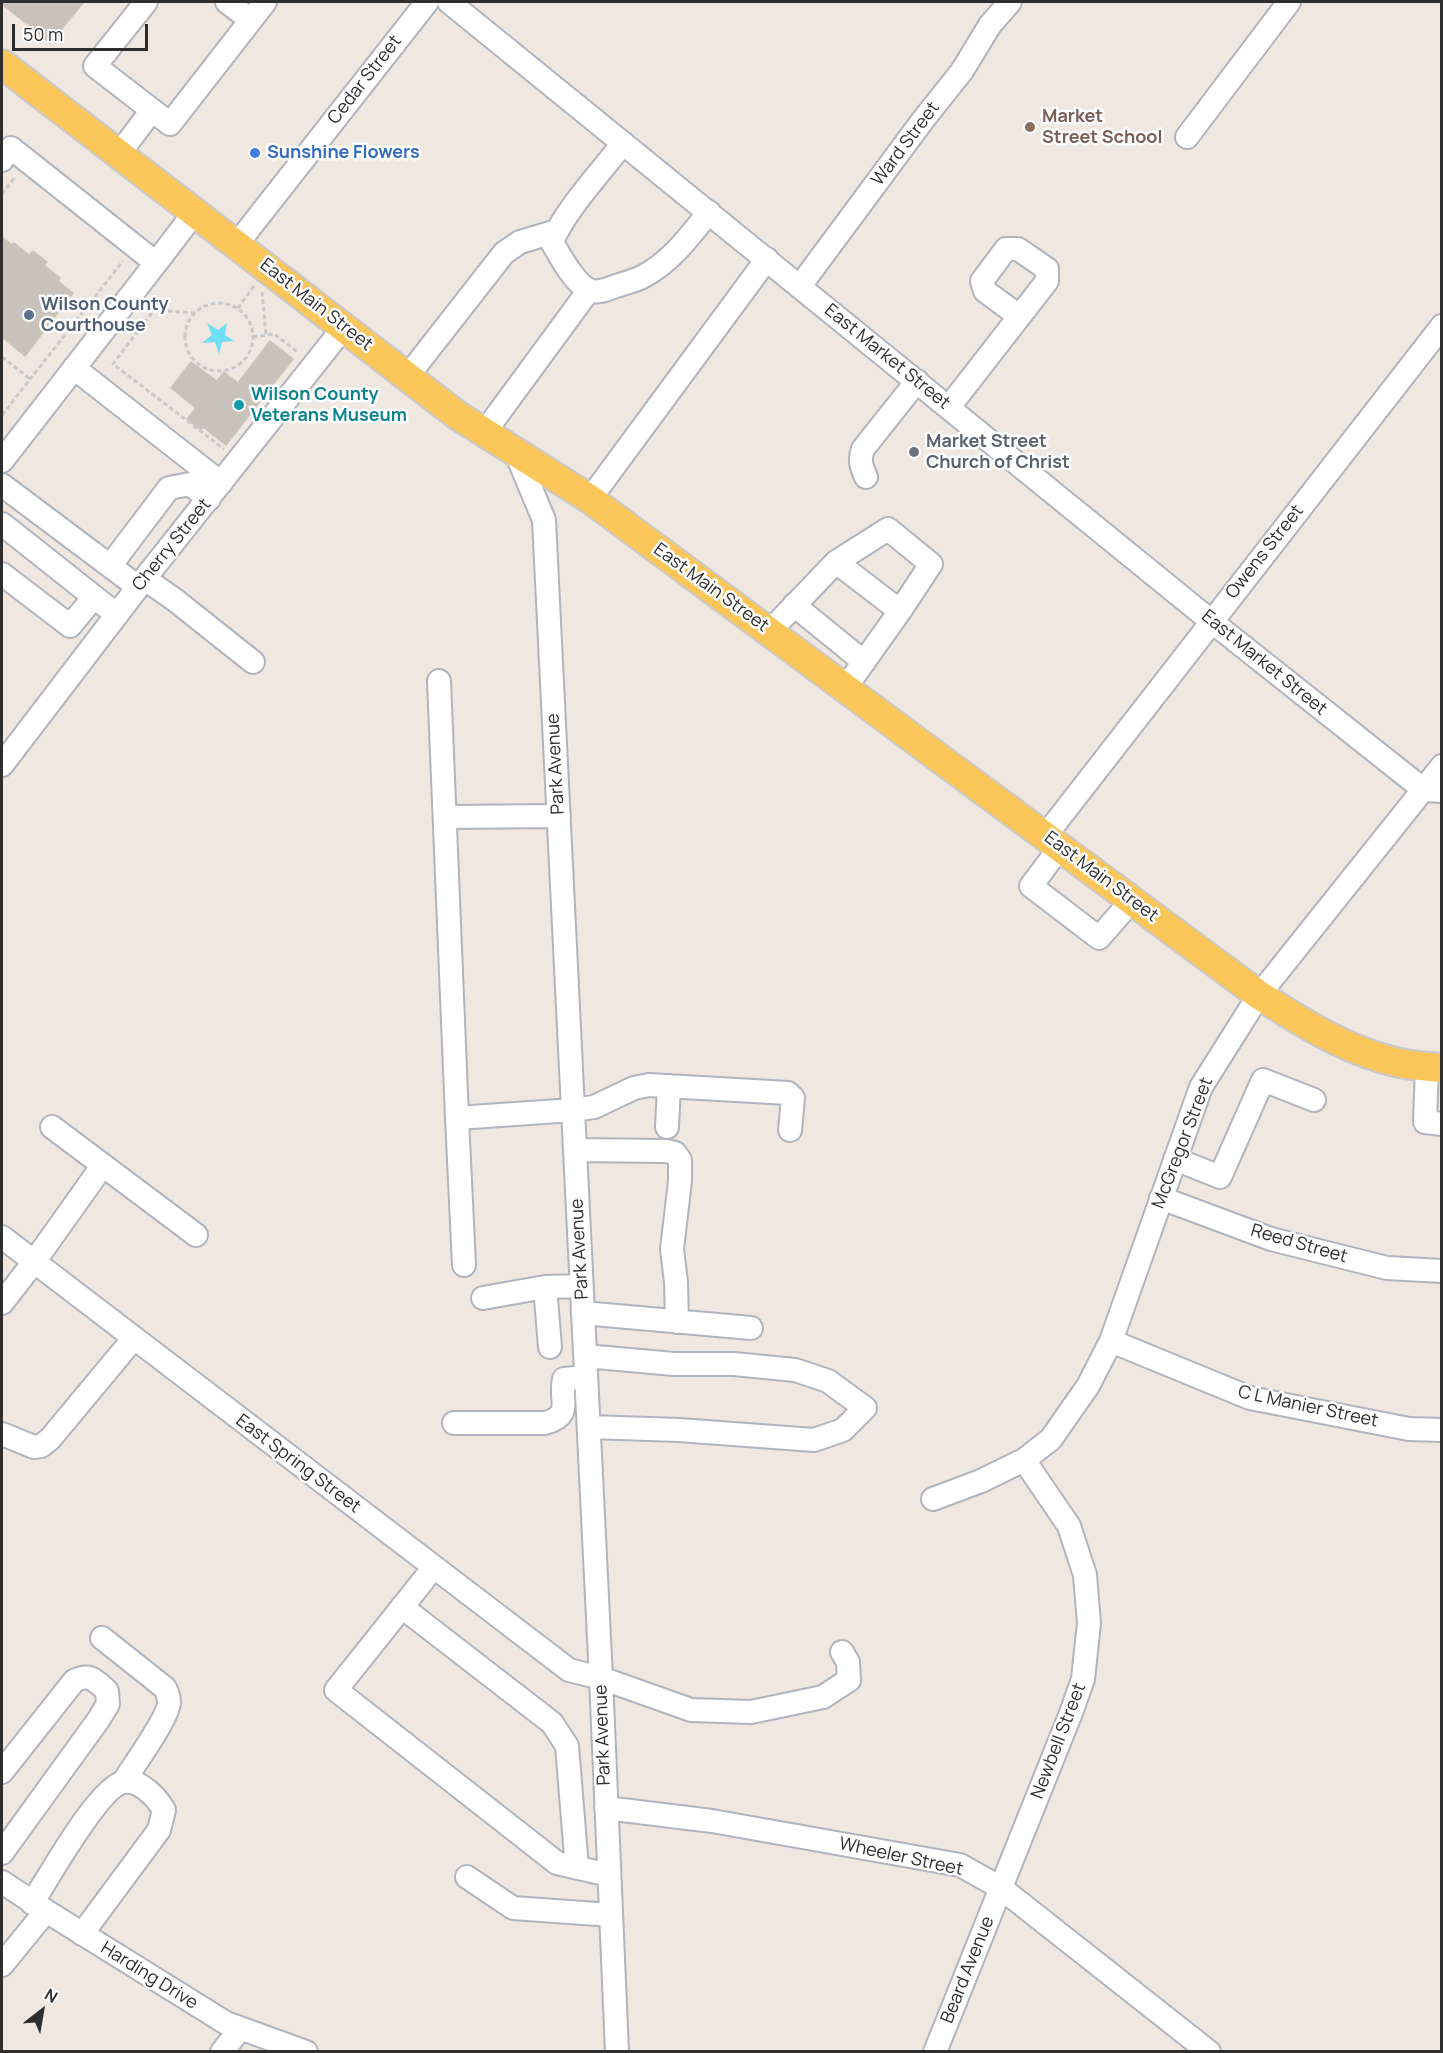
<!DOCTYPE html>
<style>
body{margin:0}
#map{position:relative;width:1443px;height:2053px;overflow:hidden;background:#efe7e0;font-family:Manrope,sans-serif}
canvas{display:block}
.frame{position:absolute;inset:0;border:3px solid #2e2e2e;pointer-events:none}
.north{position:absolute;left:12px;top:1981px;width:60px;height:60px;-webkit-text-stroke:4px #fff;paint-order:stroke;rotate:31deg;font-size:16px;font-weight:700;line-height:24px;text-align:center;color:#2e2e2e}
.north::after{content:'';display:block;margin:auto;width:21px;height:27px;background:#2e2e2e;clip-path:polygon(50% 0,100% 100%,50% 72%,0 100%)}
.scale{position:absolute;left:12px;top:24px;width:136px;height:27px;box-sizing:border-box;border:3px solid #2e2e2e;border-top:0;padding-left:8px;font-size:18px;line-height:21px;white-space:nowrap;color:#2e2e2e;-webkit-text-stroke:4px #fff;paint-order:stroke}
</style>
<div id="map">
<canvas width="1443" height="2053"></canvas>
<div class="frame"></div>
<div class="north">N</div>
<div class="scale">50 m</div>
</div>
<script>
const ctx = document.querySelector('canvas').getContext('2d');
ctx.lineJoin = 'round';
function fillPath(path, color) { ctx.fillStyle = color; ctx.fill(path, 'evenodd'); }
function stroke(path, color, width, dash) { ctx.strokeStyle = color; ctx.lineWidth = width; ctx.lineCap = dash ? 'butt' : 'round'; ctx.setLineDash(dash || []); ctx.stroke(path); }
function write(font, color, halo, rows, align = 'center') {
  ctx.font = font + ' Manrope,sans-serif'; ctx.lineWidth = 5; ctx.setLineDash([]); ctx.textBaseline = 'middle'; ctx.strokeStyle = halo; ctx.fillStyle = color; for (const [text, x, y, turn = 0] of rows) {
    ctx.save(); ctx.translate(x, y); ctx.rotate((+turn || 0) * Math.PI / 180); ctx.textAlign = isNaN(turn) ? turn : align; if (halo) ctx.strokeText(text, 0, 0); ctx.fillText(text, 0, 0); ctx.restore();
  }
}
fillPath(new Path2D(`
 M207 323 218 330 227 323 225 335 234 341 222 342 219 354 215 342 202 343 212 335Z`), '#6edff7');
const building = new Path2D(`
 M2 2H84L50 43 2 4Z
 M2 237 12 245 14 243 29 255 33 251 47 262 44 265 60 278 58 281 73 293 25 356 2 337Z
 M270 341 293 359 226 445 203 427 201 430 187 419 196 408 171 388 191 362 217 381 224 372 238 383Z`);
fillPath(building, '#c8c2bb');
stroke(building, '#ccc3b9', 1.5);
const minor = new Path2D(`
 M146 2 95 66 170 124 265 2
 M227 2 251 20
 M449 2 1211 621 1424 790 1442 791
 M1187 137 1289 2
 M623 143C602 171 565 210 552 242 560 256 574 283 589 290 597 294 608 289 616 286 625 283 634 281 642 277 670 263 690 236 709 212
 M119 154 152 110
 M2 160 11 148 156 263 195 212
 M237 244 427 2
 M800 286 923 120 962 71 990 25 1010 2
 M74 368 221 483
 M407 377 504 253 520 242 557 231
 M949 407 1047 281V269L1018 249H1006L982 281 985 291 1019 316
 M484 433 589 290
 M516 453 544 520 601 1678 617 2052
 M2 461 156 263
 M866 477C861 466 859 460 863 449L917 381
 M2 485 138 587
 M590 499 767 259
 M2 524 117 615
 M836 562 888 529 931 564 900 611
 M110 566 169 488 190 484 209 499
 M2 574 70 626 94 597
 M145 579 175 600 253 662
 M794 605 864 662
 M770 631 836 562 900 611 846 687
 M439 681 457 1118 573 1110 594 1107 634 1088 649 1085 788 1093 793 1098 790 1130
 M2 765 138 587 344 327
 M445 817 559 816
 M1046 835 1442 326
 M1061 846 1031 886 1099 938 1132 900
 M1427 1067 1425 1122 1442 1124
 M457 1118 464 1265
 M52 1127 196 1235
 M667 1127 669 1086
 M575 1150 666 1151 675 1153 680 1160V1181L672 1249 676 1282 677 1322
 M1175 1159 1220 1177 1263 1080 1314 1100
 M1161 1198 1271 1239 1387 1268 1442 1271
 M2 1237 569 1670 601 1678 691 1710 751 1712 823 1697 849 1680 848 1662 842 1652
 M545 1287 550 1347
 M483 1298 545 1287 582 1286
 M2 1303 34 1262 103 1165
 M583 1313 751 1328
 M1111 1341 1250 1398 1409 1429 1442 1430
 M585 1356 674 1364H734L795 1370 828 1381 865 1408 843 1430 814 1440 679 1430 589 1427
 M454 1423H545C574 1415 559 1400 564 1379L586 1377
 M2 1434 34 1447 41 1446 50 1439 134 1338
 M933 1499 981 1481 1024 1460 1051 1439 1069 1413 1088 1386 1111 1341 1201 1087 1259 995 1442 766
 M434 1567 336 1690 557 1863 609 1875
 M402 1607 552 1723 567 1746 577 1868
 M102 1638 165 1688C167 1692 169 1697 169 1702 169 1717 134 1765 124 1781
 M2 1772 74 1681C90 1673 95 1680 107 1691L108 1704 99 1719 2 1853
 M606 1808 712 1821 960 1865 1001 1888 1209 2052
 M467 1877 513 1908 611 1915
 M2 1882 46 1911 226 2023 306 2052
 M32 1903C48 1879 99 1786 124 1782 140 1779 157 1798 164 1810L159 1830 82 1934
 M2 1965 46 1911
 M222 2052 240 2029
 M935 2052 1071 1713 1083 1679 1089 1623 1085 1575 1069 1526 1024 1460`);
const major = new Path2D(`
 M2 64 457 415 590 499 1259 995C1304 1024 1352 1054 1405 1064 1417 1066 1429 1067 1442 1068`);
stroke(minor, '#b0b4be', 26);
stroke(major, '#c9c9c9', 32);
stroke(new Path2D(`
 M2 194 14 178
 M262 292 266 335
 M185 337a34 34 0 1 1 68 0a34 34 0 1 1-68 0Z
 M238 308 254 286
 M195 313 154 310 113 364 224 449
 M253 337 274 334 299 353
 M2 357 30 379
 M2 415 123 261`), '#c9c9c9', 3, [4.5, 3]);
stroke(minor, '#fff', 22);
stroke(major, '#fac65a', 28);
for (const [x, y, r, color] of [
 [1030,127,6,"#8d6e63"],
 [255,153,6,"#3f7fe0"],
 [29,315,6,"#5c6f8a"],
 [239,405,6,"#0f9aa8"],
 [914,452,6,"#6b7280"]
]) { const dot = new Path2D(); dot.arc(x, y, r, 0, 2 * Math.PI); ctx.fillStyle = color; ctx.fill(dot); stroke(dot, '#fff', 2); }
write('18px', '#2e2e2e', '#fff', [
 ["Cedar Street",365,80,-52],
 ["Ward Street",906,144,-53],
 ["East Main Street",316,305,38],
 ["East Market Street",887,357,39],
 ["Cherry Street",172,545,-51],
 ["Owens Street",1265,552,-52],
 ["East Main Street",711,588,36],
 ["East Market Street",1264,663,39],
 ["Park Avenue",556,764,-93],
 ["East Main Street",1101,877,37],
 ["McGregor Street",1183,1143,-69],
 ["Reed Street",1299,1244,16],
 ["Park Avenue",580,1249,-93],
 ["C L Manier Street",1308,1407,12],
 ["East Spring Street",298,1464,37],
 ["Park Avenue",603,1735,-92],
 ["Newbell Street",1059,1741,-69],
 ["Wheeler Street",901,1857,12],
 ["Beard Avenue",968,1970,-68],
 ["Harding Drive",149,1976,32]
]);
write('bold 18px', '#785e54', '#fff', [
 ["Market",1042,117],
 ["Street School",1042,138]
], 'left');
write('bold 18px', '#366cbe', '#fff', [
 ["Sunshine Flowers",267,153]
], 'left');
write('bold 18px', '#4e5e75', '#fff', [
 ["Wilson County",41,305],
 ["Courthouse",41,326]
], 'left');
write('bold 18px', '#0d838f', '#fff', [
 ["Wilson County",251,395],
 ["Veterans Museum",251,416]
], 'left');
write('bold 18px', '#5b616d', '#fff', [
 ["Market Street",926,442],
 ["Church of Christ",926,463]
], 'left');
</script>
